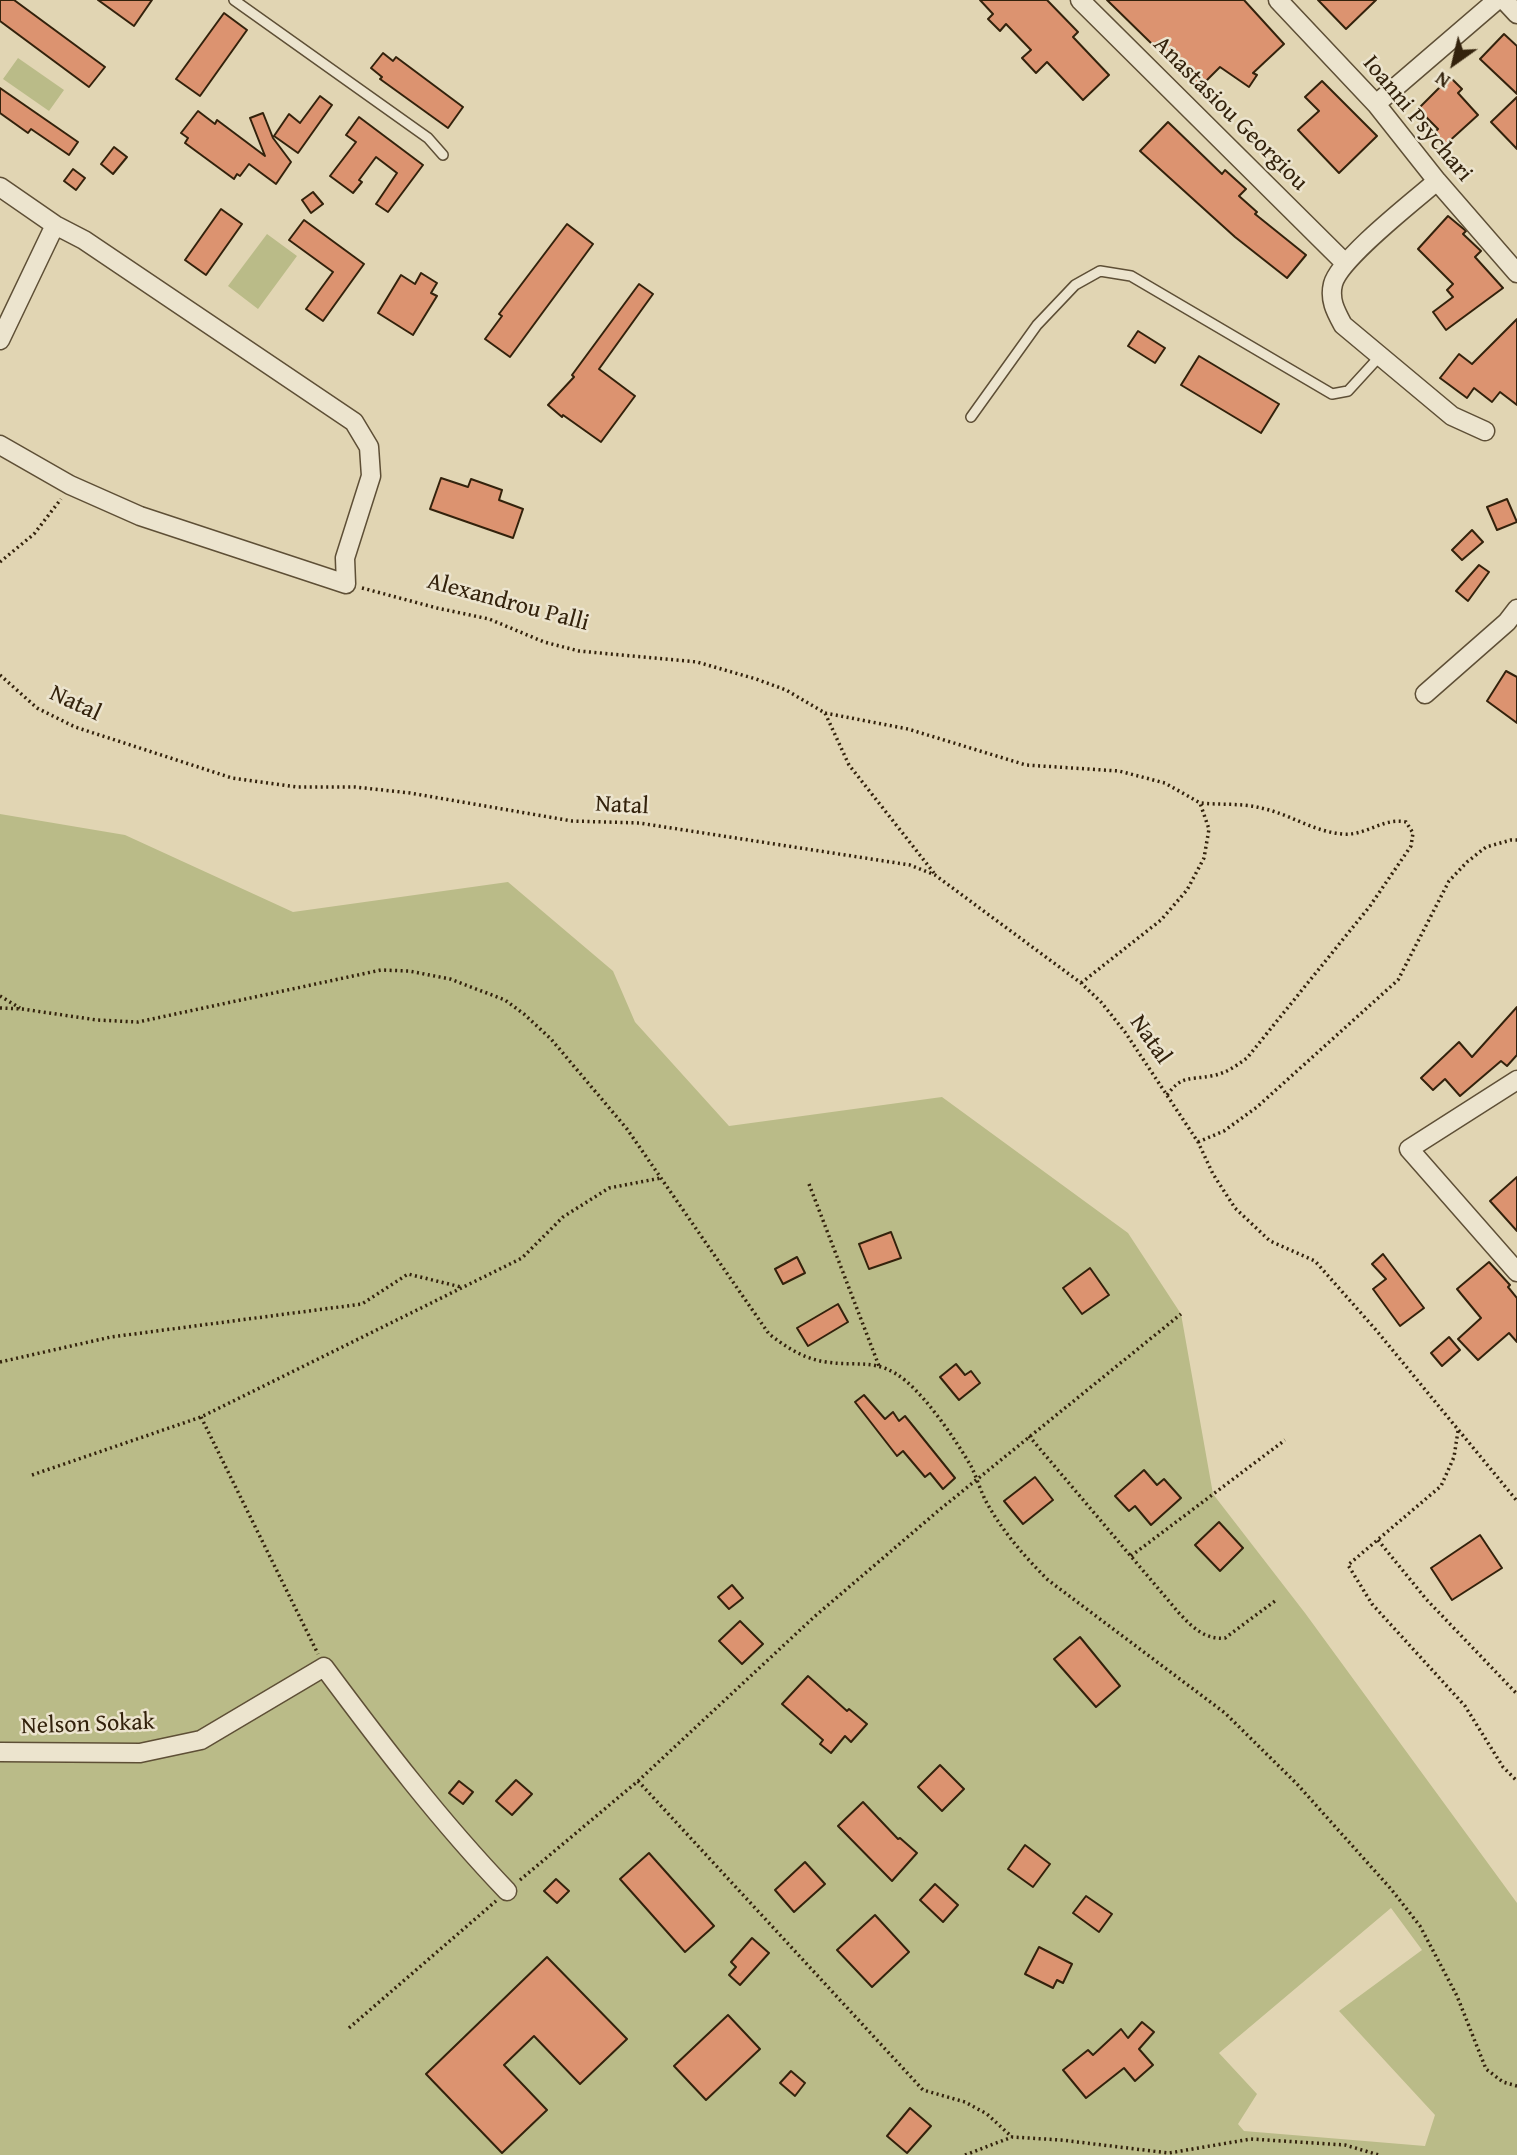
<!DOCTYPE html>
<style>
body{margin:0}
#map{position:relative;width:1517px;height:2155px;overflow:hidden;background:#e1d5b3;font-family:"Gentium Book Plus",serif}
canvas{display:block}
.north{position:absolute;left:1419px;top:28px;width:70px;height:70px;-webkit-text-stroke:5px #ece4ce;paint-order:stroke;rotate:214deg;font-size:19px;font-weight:700;line-height:28px;text-align:center;color:#33220c}
.north::after{content:'';display:block;margin:auto;width:24px;height:32px;background:#33220c;clip-path:polygon(50% 0,100% 100%,50% 72%,0 100%)}
</style>
<div id="map">
<canvas width="1517" height="2155"></canvas>
<div class="north">N</div>
</div>
<script>
const ctx = document.querySelector('canvas').getContext('2d');
ctx.lineJoin = 'round';
function fillPath(path, color) { ctx.fillStyle = color; ctx.fill(path, 'evenodd'); }
function stroke(path, color, width, dash) { ctx.strokeStyle = color; ctx.lineWidth = width; ctx.lineCap = dash ? 'butt' : 'round'; ctx.setLineDash(dash || []); ctx.stroke(path); }
function write(font, color, halo, rows, align = 'center') {
  ctx.font = font + ' "Gentium Book Plus",serif'; ctx.lineWidth = 5; ctx.setLineDash([]); ctx.textBaseline = 'middle'; ctx.strokeStyle = halo; ctx.fillStyle = color; for (const [text, x, y, turn = 0] of rows) {
    ctx.save(); ctx.translate(x, y); ctx.rotate((+turn || 0) * Math.PI / 180); ctx.textAlign = isNaN(turn) ? turn : align; if (halo) ctx.strokeText(text, 0, 0); ctx.fillText(text, 0, 0); ctx.restore();
  }
}
fillPath(new Path2D(`
 M18 58 64 90 49 111 3 79Z
 M267 234 297 256 258 309 228 286Z
 M0 814 125 835 293 912 508 882 613 971 635 1022 729 1126 942 1097 1128 1233 1181 1314 1213 1494 1305 1613 1517 1903V2155H0ZM1391 1908 1422 1950 1339 2011 1435 2115 1425 2146 1244 2131 1238 2124 1257 2094 1219 2053Z`), '#babb88');
const building = new Path2D(`
 M0 0H14L105 67 89 87 0 21Z
 M98 0H152L134 26Z
 M980 0H1047L1078 32 1073 37 1109 75 1083 100 1047 62 1036 73 1022 58 1031 50 1006 24 1000 31 988 19 993 14Z
 M1107 0H1244L1284 44 1253 73 1257 75 1249 87 1220 67 1198 89Z
 M1318 0H1376L1346 29Z
 M224 13 247 30 200 96 176 79Z
 M1504 34 1517 46V94L1480 59Z
 M383 53 393 61 396 57 463 107 448 128 380 79 382 77 371 68Z
 M1450 77 1462 89 1458 93 1478 115 1445 145 1434 133 1438 129 1418 109Z
 M1322 81 1377 136 1339 173 1298 130 1319 111 1305 97Z
 M0 88 78 142 69 155 31 129 28 133 0 113Z
 M320 96 332 105 298 153 274 136 289 114 300 123Z
 M1517 97V149L1491 122Z
 M198 111 215 124 217 120 265 156 250 118 263 113 273 138 291 162 276 184 249 164 240 176 237 174 234 179 185 143 188 138 181 133Z
 M359 117 423 165 388 212 376 204 397 173 376 157 359 180 362 182 353 193 330 176 356 142 346 135Z
 M1168 122 1222 174 1225 170 1246 189 1239 196 1257 212 1255 214 1306 255 1287 278 1235 237 1140 151Z
 M114 147 127 157 113 174 101 164Z
 M73 169 85 178 76 190 64 181Z
 M313 192 323 204 311 213 302 200Z
 M221 209 242 224 206 275 185 260Z
 M1448 216 1466 231 1463 234 1481 251 1475 257 1503 288 1446 330 1433 312 1453 297 1447 290 1453 284 1418 249Z
 M304 220 364 264 323 321 306 309 333 272 289 240Z
 M567 224 593 244 510 357 485 339 502 316 499 314Z
 M421 273 437 283 431 293 437 296 413 335 378 313 401 275 415 284Z
 M639 284 653 294 599 369 635 396 601 442 563 415 562 417 548 405 574 377 572 375Z
 M1517 319V405L1500 392 1492 402 1474 388 1467 398 1440 378 1459 354 1472 364Z
 M1138 331 1165 348 1155 363 1128 346Z
 M1199 356 1279 404 1261 433 1181 385Z
 M441 478 468 487 471 479 502 490 499 500 523 509 513 538 430 509Z
 M1507 499 1517 522 1497 530 1487 507Z
 M1472 530 1483 542 1462 560 1452 550Z
 M1479 565 1489 572 1468 601 1456 591Z
 M1506 671 1517 677V723L1487 701Z
 M1517 1007V1055L1507 1066 1501 1061 1460 1096 1445 1079 1433 1090 1421 1078 1459 1042 1472 1057Z
 M1517 1177V1231L1490 1201Z
 M891 1232 901 1258 869 1269 859 1244Z
 M1383 1254 1424 1308 1400 1326 1373 1289 1386 1279 1372 1264Z
 M797 1257 805 1273 783 1284 775 1269Z
 M1489 1262 1510 1285 1508 1287 1517 1298V1342L1509 1333 1478 1360 1458 1339 1481 1318 1457 1289Z
 M1090 1268 1109 1295 1082 1314 1063 1288Z
 M838 1304 848 1322 808 1346 797 1328Z
 M1449 1337 1460 1350 1442 1366 1431 1353Z
 M956 1364 965 1375 971 1371 980 1383 959 1400 940 1377Z
 M864 1395 885 1419 893 1412 899 1421 905 1416 955 1478 943 1489 930 1473 925 1477 903 1451 897 1456 855 1402Z
 M1144 1470 1157 1485 1164 1479 1181 1498 1151 1525 1135 1506 1129 1511 1115 1496Z
 M1035 1477 1053 1500 1023 1524 1004 1501Z
 M1219 1522 1243 1548 1220 1571 1195 1545Z
 M1480 1535 1502 1568 1452 1600 1431 1568Z
 M732 1585 743 1598 729 1609 718 1597Z
 M740 1621 763 1644 742 1664 719 1641Z
 M1080 1637 1120 1686 1096 1707 1054 1659Z
 M808 1676 847 1711 849 1709 867 1724 851 1742 845 1736 831 1753 820 1744 823 1740 782 1704Z
 M940 1765 964 1789 942 1811 918 1787Z
 M516 1780 532 1794 512 1815 496 1801Z
 M459 1781 473 1792 463 1804 449 1793Z
 M863 1802 898 1839 900 1838 917 1853 892 1881 838 1826Z
 M1025 1845 1050 1864 1033 1887 1008 1869Z
 M649 1853 714 1926 685 1952 620 1879Z
 M805 1862 825 1884 794 1912 775 1890Z
 M556 1879 569 1891 557 1903 544 1891Z
 M935 1884 958 1905 943 1922 920 1900Z
 M1086 1896 1112 1914 1099 1932 1073 1913Z
 M875 1915 909 1952 872 1987 837 1950Z
 M752 1938 769 1953 740 1985 729 1975 736 1967 731 1962Z
 M1039 1947 1072 1964 1063 1983 1057 1980 1053 1988 1025 1974Z
 M547 1957 627 2039 580 2084 534 2036 504 2065 547 2110 502 2153 426 2074Z
 M728 2015 760 2049 706 2100 674 2066Z
 M1142 2022 1154 2032 1139 2049 1153 2065 1135 2081 1124 2068 1086 2098 1063 2070 1088 2050 1093 2055 1121 2029 1128 2038Z
 M791 2071 805 2083 795 2096 780 2083Z
 M910 2108 931 2126 907 2153 887 2136Z`);
fillPath(building, '#dc9370');
stroke(building, '#33220c', 2);
const lane = new Path2D(`
 M234 0 428 138 443 155
 M971 417 1037 325 1075 285 1100 271 1131 276 1332 394 1348 391 1380 356`);
const street = new Path2D(`
 M1080 0 1345 263
 M1278 0 1376 104 1437 181 1517 273
 M1504 0 1517 14
 M1376 104 1497 0
 M1437 181C1415 200 1339 259 1333 284 1329 300 1336 312 1343 325L1452 416 1485 431
 M0 187 55 225 84 240 354 422 369 447 371 476 345 558 346 584 140 516 70 485 0 445
 M0 340 55 225
 M1425 694 1507 622 1517 609
 M1517 1080 1409 1149 1517 1272
 M0 1752 140 1753 201 1740 324 1667C382 1745 440 1821 507 1891`);
stroke(lane, '#5e4f36', 12);
stroke(street, '#5e4f36', 21);
stroke(new Path2D(`
 M0 562 34 534 61 499
 M362 588 437 608 489 619 544 642 579 651 697 662 756 679 786 690 825 713 849 765 934 873
 M0 675 37 708 75 727 232 778 297 787H355L410 793 572 821 639 823 910 865 935 875 1081 983 1101 1002 1125 1032 1198 1142 1213 1174 1235 1208 1270 1241 1315 1261 1376 1330 1517 1501
 M825 713 908 729 1026 765 1119 771 1165 783 1200 803 1209 829 1204 858 1187 890 1161 920 1081 983
 M0 996 20 1008
 M0 1008 22 1009 97 1020 138 1022 381 970 409 971 450 979 505 1000 524 1014 551 1039 627 1129 769 1334C786 1347 804 1359 826 1362 858 1367 877 1357 906 1381 930 1402 955 1439 971 1466 977 1478 981 1493 988 1505 1004 1533 1025 1557 1048 1580L1225 1713 1297 1784 1391 1889 1420 1926 1457 1996 1486 2069 1503 2082 1517 2086
 M1167 1095C1182 1075 1189 1080 1211 1076 1225 1074 1236 1066 1247 1058L1370 906 1411 846 1413 833 1406 822C1384 817 1366 836 1343 834 1314 832 1290 814 1261 808 1242 803 1220 805 1201 803
 M1198 1142 1224 1131 1257 1107 1398 980 1449 881 1467 862 1486 847 1511 840H1517
 M809 1184 879 1366
 M0 1362 111 1337 362 1304 408 1274 461 1287
 M201 1417 318 1654
 M1458 1431 1454 1457 1441 1486 1348 1565 1372 1604 1465 1706 1503 1767 1517 1781
 M1029 1436 1179 1613C1192 1627 1205 1640 1225 1638L1275 1601
 M32 1475 201 1417 522 1258 563 1217 609 1188 661 1178
 M1378 1540 1426 1599 1517 1694
 M1131 1556 1285 1440
 M638 1781 923 2090 965 2102 987 2114 1012 2137
 M520 1880 638 1781 814 1617 938 1511 1181 1314
 M349 2028 496 1901
 M965 2155 1012 2137 1061 2140 1169 2153 1251 2139 1345 2145 1379 2155`), '#33220c', 3.5, [2, 3.5]);
stroke(lane, '#ece4ce', 9);
stroke(street, '#ece4ce', 18);
write('24px', '#33220c', '#ece4ce', [
 ["Anastasiou Georgiou",1230,114,45],
 ["Ioanni Psychari",1417,119,50],
 ["Alexandrou Palli",508,603,15],
 ["Natal",75,704,25],
 ["Natal",622,806,3],
 ["Natal",1150,1040,55],
 ["Nelson Sokak",88,1725,-2]
]);
</script>
